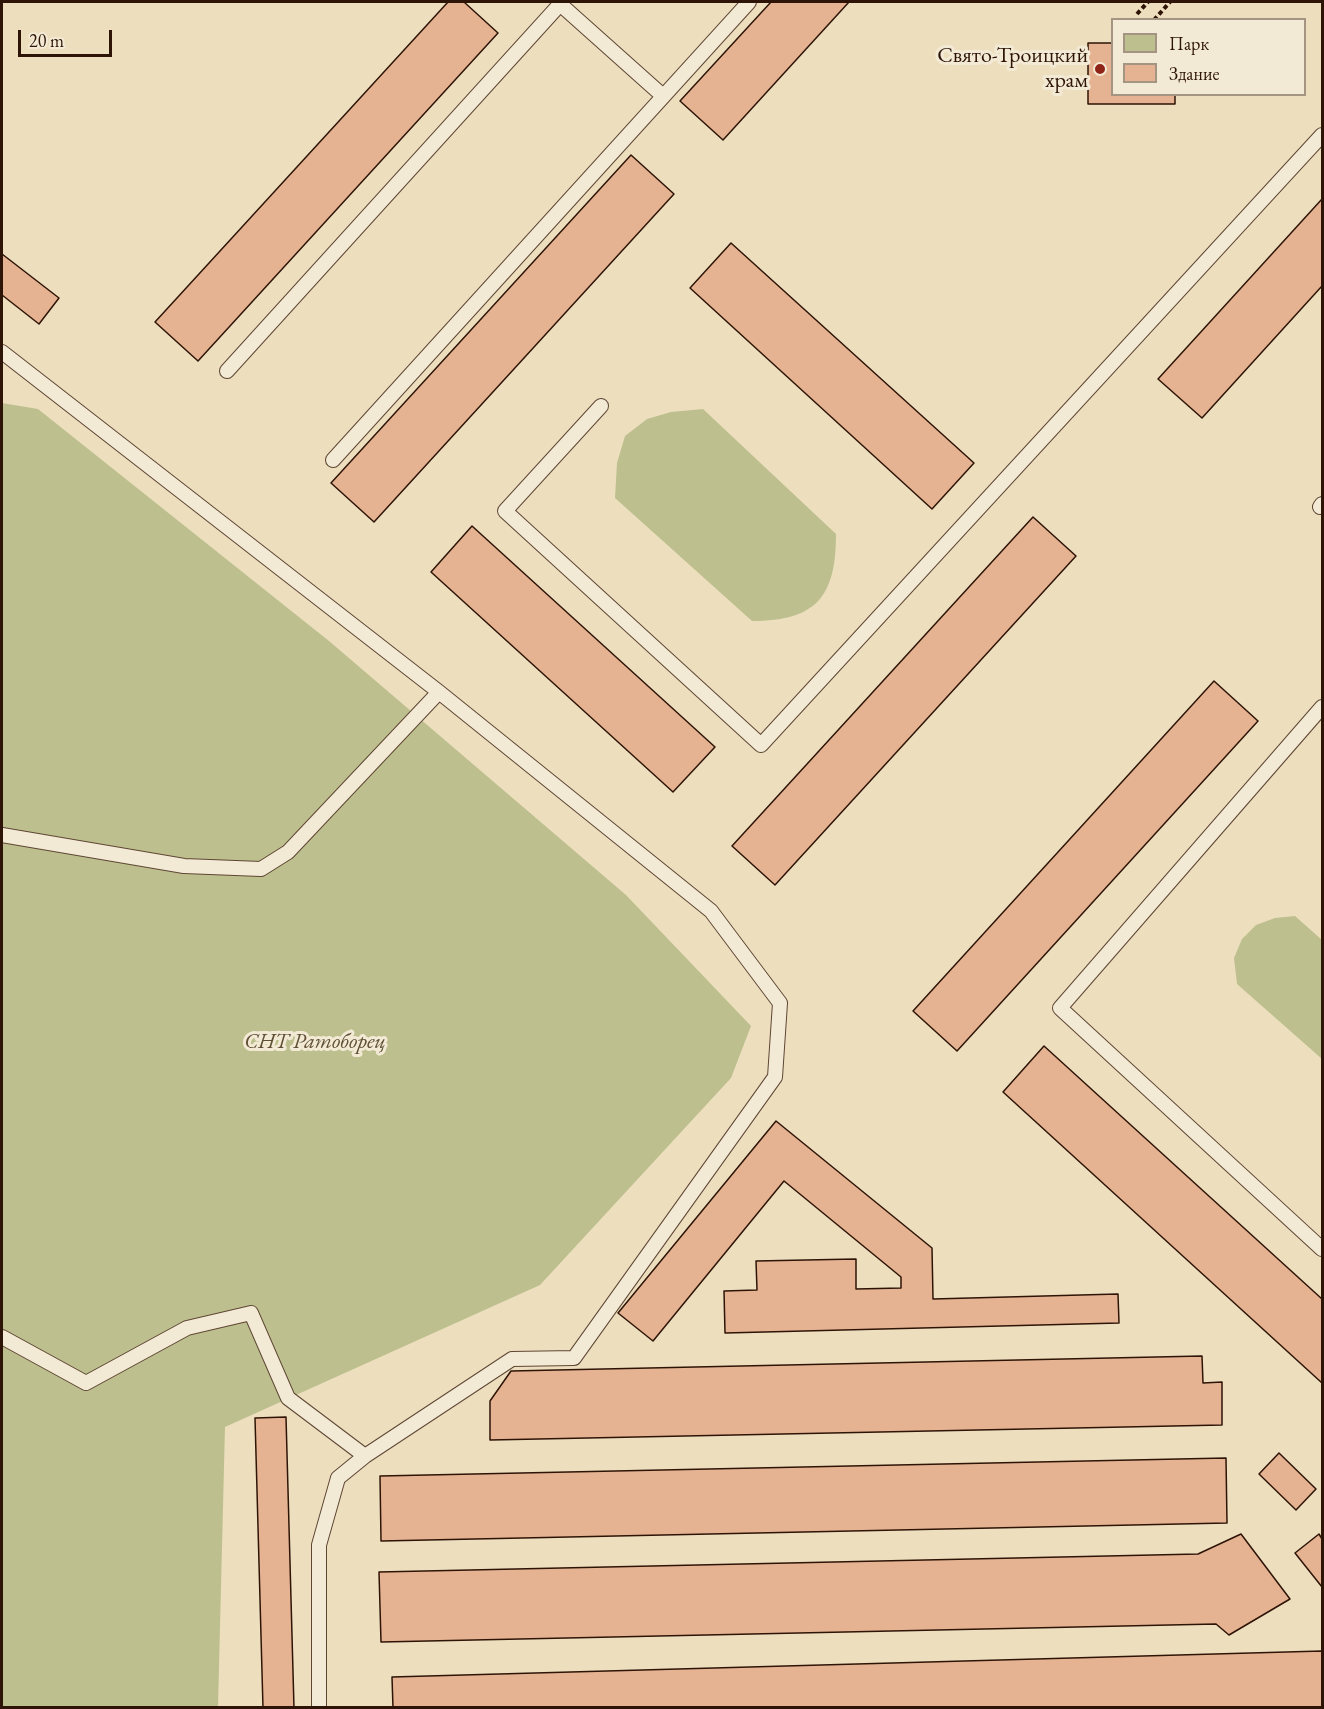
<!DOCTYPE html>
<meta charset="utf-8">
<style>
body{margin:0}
#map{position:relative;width:1324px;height:1709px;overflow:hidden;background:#eddebe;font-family:"EB Garamond",serif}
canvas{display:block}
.frame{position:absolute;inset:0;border:3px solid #2e1406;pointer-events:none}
.legend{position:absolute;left:1111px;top:18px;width:195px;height:78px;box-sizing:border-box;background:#f3ead5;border:2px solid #a49482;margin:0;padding:8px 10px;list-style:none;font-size:18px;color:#2e1406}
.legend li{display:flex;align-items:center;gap:12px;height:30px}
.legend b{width:30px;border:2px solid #a49482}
.scale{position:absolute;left:18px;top:30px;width:94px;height:27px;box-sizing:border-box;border:3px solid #2e1406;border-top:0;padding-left:8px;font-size:18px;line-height:21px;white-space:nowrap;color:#2e1406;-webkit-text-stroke:4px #f3ead5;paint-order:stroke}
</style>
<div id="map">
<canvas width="1324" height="1709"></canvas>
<div class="frame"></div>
<ul class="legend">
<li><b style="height:16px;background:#bdc08e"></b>Парк</li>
<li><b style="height:16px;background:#e5b392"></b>Здание</li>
</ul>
<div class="scale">20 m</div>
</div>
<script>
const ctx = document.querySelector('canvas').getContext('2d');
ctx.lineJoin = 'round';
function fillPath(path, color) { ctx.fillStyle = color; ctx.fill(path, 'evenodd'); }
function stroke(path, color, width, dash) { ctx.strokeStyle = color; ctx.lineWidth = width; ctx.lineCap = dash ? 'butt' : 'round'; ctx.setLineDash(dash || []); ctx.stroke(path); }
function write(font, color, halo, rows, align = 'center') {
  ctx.font = font + ' "EB Garamond",serif'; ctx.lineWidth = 6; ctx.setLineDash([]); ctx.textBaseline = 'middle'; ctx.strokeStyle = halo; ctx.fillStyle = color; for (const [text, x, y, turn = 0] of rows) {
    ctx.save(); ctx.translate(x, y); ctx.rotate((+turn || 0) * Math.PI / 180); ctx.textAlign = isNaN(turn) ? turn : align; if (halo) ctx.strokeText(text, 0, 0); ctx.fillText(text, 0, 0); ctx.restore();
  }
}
fillPath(new Path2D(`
 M2 403 38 409 329 641 626 895 751 1026 731 1078 540 1285 225 1427 218 1707H2Z
 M703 409 836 534C836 597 816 621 752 621L615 498 617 463 625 436 647 419 671 412Z
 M1295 916 1322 940V1059L1237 984 1234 958 1242 939 1256 925 1275 918Z`), '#bdc08e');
const building = new Path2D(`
 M448 2H464L498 33 198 361 155 322Z
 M771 2H849L723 140 680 101Z
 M1088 43H1112V94H1175V104H1088Z
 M631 155 674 194 374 522 331 483Z
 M1322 199V286L1202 418 1158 379Z
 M731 243 974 463 932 509 690 288Z
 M2 254 59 298 39 324 2 295Z
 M1033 517 1076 556 775 885 732 846Z
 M472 526 715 747 673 792 431 572Z
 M1214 681 1258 721 957 1051 913 1011Z
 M1044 1046 1322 1299V1383L1003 1092Z
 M776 1121 932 1248 933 1299 1118 1294 1119 1323 725 1333 724 1291 757 1290 756 1261 856 1259V1289L901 1288V1277L784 1181 653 1341 618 1313Z
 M1202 1356 1203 1383 1222 1382V1425L490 1440V1401L511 1371Z
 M286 1417 294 1708H263L255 1418Z
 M1279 1453 1316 1489 1296 1510 1259 1474Z
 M1226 1458 1227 1523 381 1541 380 1476Z
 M1241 1534 1290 1599 1229 1635 1216 1624 381 1642 379 1572 1198 1554Z
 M1319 1534 1322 1539V1587L1295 1553Z
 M1322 1651V1708H393L392 1677Z`);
fillPath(building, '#e5b392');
stroke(building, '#2e1406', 1.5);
const service = new Path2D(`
 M560 4 663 96
 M2 352 439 692 711 911 780 1003 775 1077 574 1358 512 1359 365 1456 338 1478 319 1545V1708
 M227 371 562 2
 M601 406 505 511 761 745 1322 135
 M333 460 749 2
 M1320 507 1322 504
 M1322 707 1060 1008 1322 1249
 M2 835 184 866 261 869 288 852 439 692
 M2 1337 86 1383 187 1328 251 1313 288 1398 365 1456`);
stroke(service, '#5e4634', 16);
stroke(new Path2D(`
 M1137 14 1148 2
 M1154 20 1170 2`), '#2e1406', 4, [4.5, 3]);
stroke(service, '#f3ead5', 14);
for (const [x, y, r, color] of [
 [1100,69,6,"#8f2418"]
]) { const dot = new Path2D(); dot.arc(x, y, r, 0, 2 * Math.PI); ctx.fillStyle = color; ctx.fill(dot); stroke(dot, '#f3ead5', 2); }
write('22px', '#2e1406', '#f3ead5', [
 ["Свято-Троицкий",1088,56],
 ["храм",1088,81]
], 'right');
write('italic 22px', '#605036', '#f3ead5', [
 ["СНТ Ратоборец",315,1042]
]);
</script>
